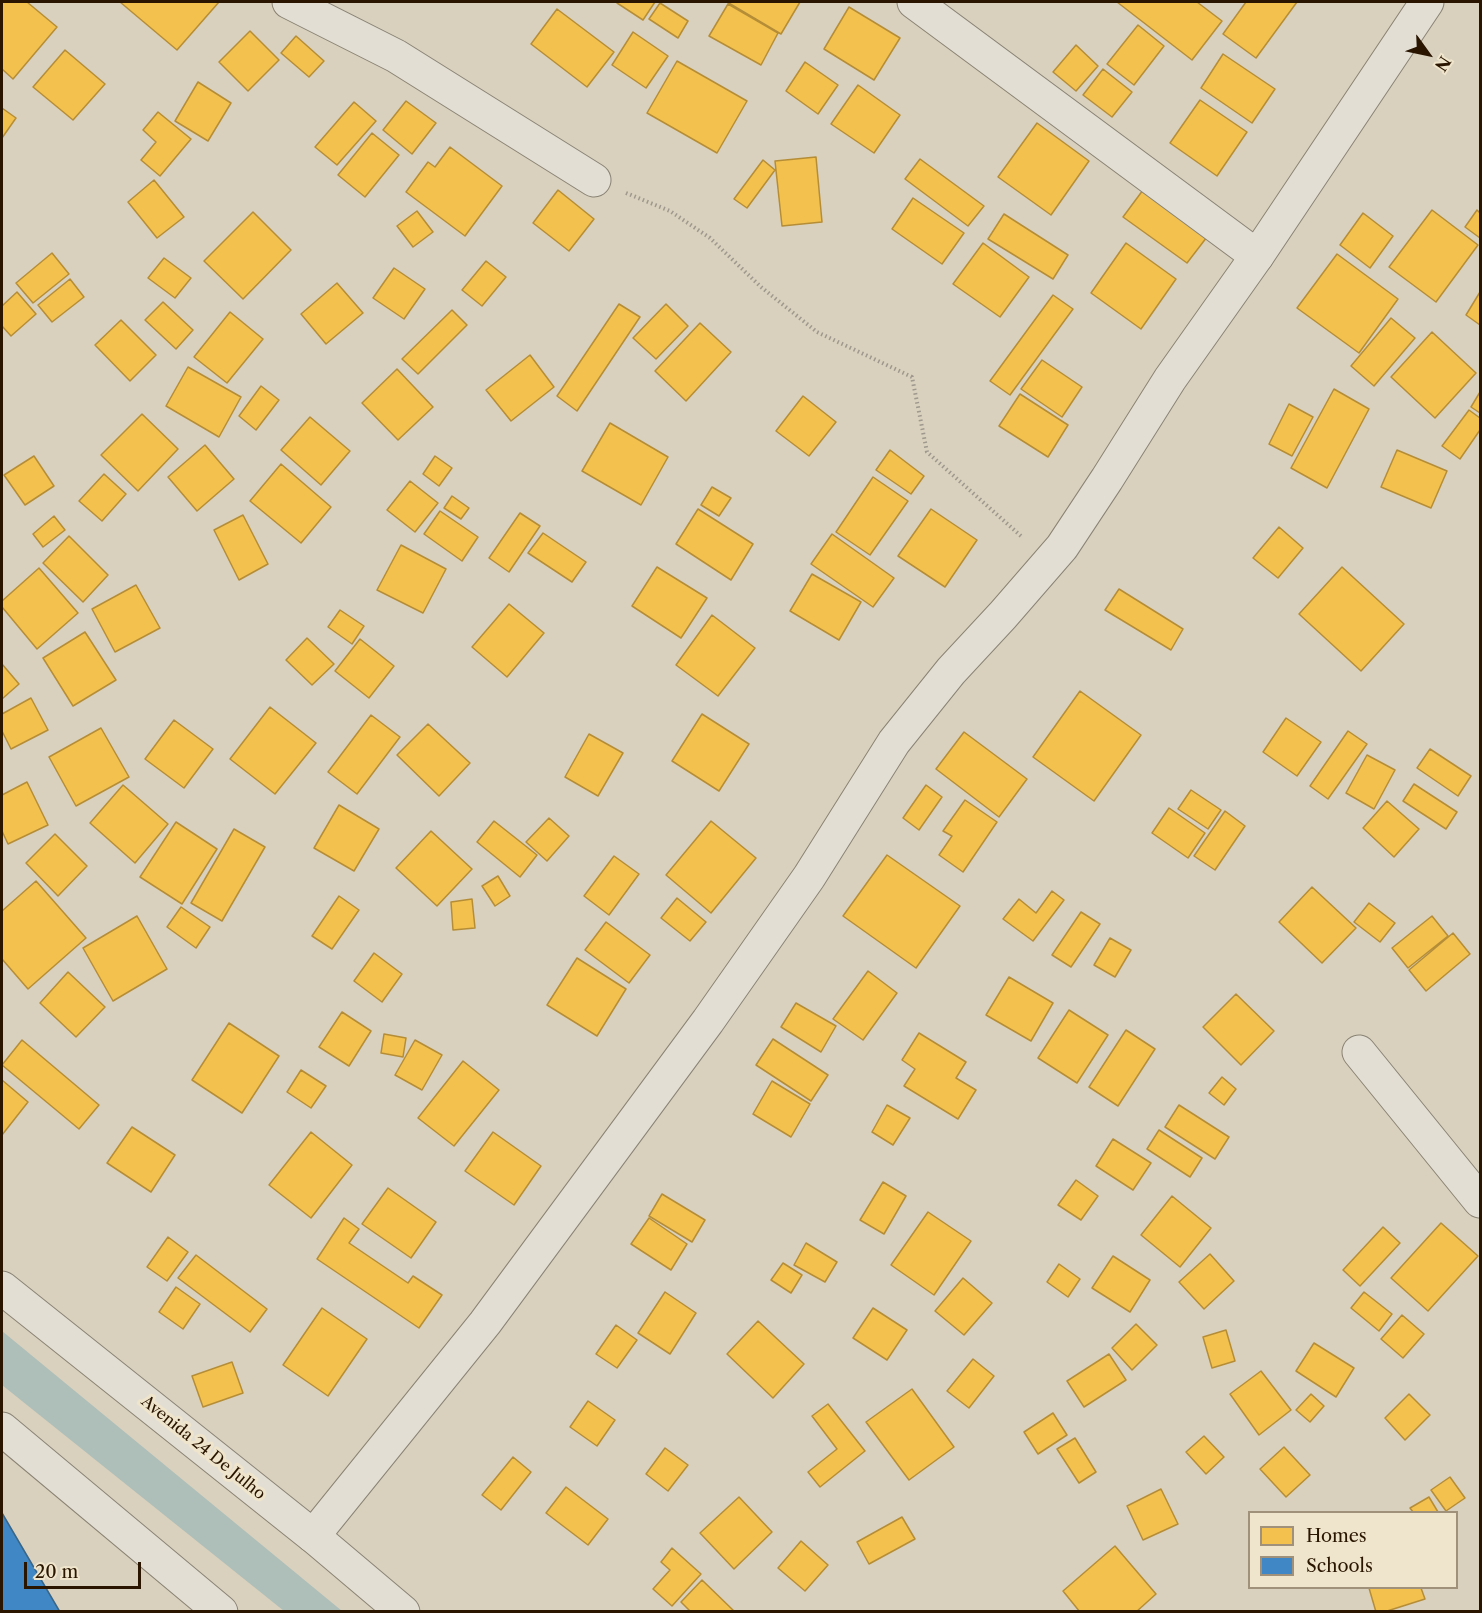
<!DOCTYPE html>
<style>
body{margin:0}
#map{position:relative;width:1482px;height:1613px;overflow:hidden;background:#d9d1bd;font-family:"Libre Caslon Text",serif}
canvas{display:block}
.frame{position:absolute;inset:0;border:3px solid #291500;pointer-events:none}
.legend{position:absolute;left:1248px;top:1511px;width:210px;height:78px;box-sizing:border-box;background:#efe4cc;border:2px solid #a0917a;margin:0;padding:8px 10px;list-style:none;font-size:18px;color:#291500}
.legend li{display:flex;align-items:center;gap:12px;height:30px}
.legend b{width:30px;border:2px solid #a0917a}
.north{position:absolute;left:1398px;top:24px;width:60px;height:60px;-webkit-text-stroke:4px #efe4cc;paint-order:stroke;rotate:123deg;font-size:16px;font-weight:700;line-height:24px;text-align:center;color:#291500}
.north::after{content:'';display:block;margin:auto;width:21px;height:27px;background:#291500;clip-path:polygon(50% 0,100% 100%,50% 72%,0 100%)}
.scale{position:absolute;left:24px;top:1562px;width:117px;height:27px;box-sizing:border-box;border:3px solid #291500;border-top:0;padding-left:8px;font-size:18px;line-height:21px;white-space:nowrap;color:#291500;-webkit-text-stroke:4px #efe4cc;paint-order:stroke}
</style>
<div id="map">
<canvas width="1482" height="1613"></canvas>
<div class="frame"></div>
<ul class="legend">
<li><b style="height:16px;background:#f2c14e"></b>Homes</li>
<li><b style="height:16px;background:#3f88c5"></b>Schools</li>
</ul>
<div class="north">N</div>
<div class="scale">20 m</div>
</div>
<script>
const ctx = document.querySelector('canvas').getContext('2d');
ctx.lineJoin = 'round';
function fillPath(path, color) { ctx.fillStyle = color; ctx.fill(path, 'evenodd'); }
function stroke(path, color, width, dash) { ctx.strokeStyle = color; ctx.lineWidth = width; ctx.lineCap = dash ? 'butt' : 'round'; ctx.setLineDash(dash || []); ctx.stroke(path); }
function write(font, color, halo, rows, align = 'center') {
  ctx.font = font + ' "Libre Caslon Text",serif'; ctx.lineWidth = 6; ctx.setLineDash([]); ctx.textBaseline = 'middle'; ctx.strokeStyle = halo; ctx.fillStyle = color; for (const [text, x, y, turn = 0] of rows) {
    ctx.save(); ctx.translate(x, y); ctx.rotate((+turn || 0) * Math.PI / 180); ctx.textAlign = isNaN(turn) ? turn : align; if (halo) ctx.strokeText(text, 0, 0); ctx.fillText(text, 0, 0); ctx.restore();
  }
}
fillPath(new Path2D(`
 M2 1331 342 1611H284L2 1385Z`), '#aebeb9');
const homes = new Path2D(`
 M2 2H27L57 27 13 79 2 69Z
 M120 2H219L177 50Z
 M727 2H800L781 34Z
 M1117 2H1197L1222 21 1192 60Z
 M1246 2H1297L1256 58 1223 34Z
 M617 3V2H655L643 20Z
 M660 3 688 21 678 38 649 19Z
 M728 4 778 33 761 65 709 36Z
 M849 7 900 38 874 80 824 49Z
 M557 9 614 52 587 87 531 44Z
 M1138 25 1164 46 1134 85 1107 64Z
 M250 31 279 60 248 91 219 62Z
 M633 32 668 56 646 88 612 65Z
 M296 36 324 61 309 77 281 53Z
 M1076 45 1098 66 1076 91 1053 72Z
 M65 50 105 84 73 120 33 87Z
 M1223 54 1275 89 1252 123 1201 88Z
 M677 61 747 101 717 153 647 113Z
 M805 62 838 85 818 114 786 91Z
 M1103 69 1132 92 1112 117 1083 95Z
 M198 82 231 103 208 141 175 121Z
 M858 85 900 115 874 153 831 124Z
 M1200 100 1247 132 1217 176 1170 143Z
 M406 101 436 123 412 154 383 130Z
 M354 102 376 121 337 165 315 147Z
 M2 108 16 118 2 138Z
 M158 112 191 139 160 176 141 160 156 142 143 130Z
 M1037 123 1089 161 1051 215 998 177Z
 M372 133 399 155 365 197 338 175Z
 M450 147 502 186 465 236 406 192 428 162 435 167Z
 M816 157 822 222 782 226 775 161Z
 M920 159 984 206 968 226 905 179Z
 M763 160 775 170 747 208 734 199Z
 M154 180 184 217 157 238 128 202Z
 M558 190 594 219 569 251 533 223Z
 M1143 190 1207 237 1187 263 1123 217Z
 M913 198 964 233 942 264 892 229Z
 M1432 210 1478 245 1436 302 1389 267Z
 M1477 210 1480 213V238L1465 227Z
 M417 211 433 232 413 247 397 226Z
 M253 212 291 250 243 299 204 261Z
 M1363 213 1393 236 1370 268 1340 245Z
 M1004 214 1068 255 1053 279 988 239Z
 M983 243 1029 277 1000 317 953 284Z
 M1126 243 1176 279 1141 329 1091 293Z
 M52 253 69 274 33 303 16 283Z
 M1337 254 1398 299 1359 353 1297 308Z
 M164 258 191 278 175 298 148 278Z
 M486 261 506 277 482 306 462 290Z
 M394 268 425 289 404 319 373 298Z
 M70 279 84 297 52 322 38 305Z
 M337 283 363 313 326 344 301 314Z
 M17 292 36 314 11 336 2 326V306Z
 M1480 292V325L1466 315Z
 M1053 295 1073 309 1010 395 990 381Z
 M163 302 193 330 176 349 145 320Z
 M619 304 640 317 577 411 557 396Z
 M666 304 688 326 656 359 633 338Z
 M452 310 467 325 418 374 402 359Z
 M230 312 263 339 227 383 194 357Z
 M1391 318 1415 338 1374 386 1351 366Z
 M121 320 156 355 130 381 95 345Z
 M700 323 731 352 686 401 655 371Z
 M1432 332 1476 373 1435 418 1391 377Z
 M530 355 554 387 511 421 486 390Z
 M1042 360 1082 387 1062 417 1021 389Z
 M188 367 241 397 219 437 166 406Z
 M397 369 433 407 398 440 362 403Z
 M261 386 279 400 256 430 239 416Z
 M1334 389 1369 409 1327 488 1291 468Z
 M1480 392V413L1471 407Z
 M1020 394 1068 425 1048 457 999 426Z
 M803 396 836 422 809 456 776 431Z
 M1289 404 1313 417 1292 456 1269 444Z
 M1469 410 1480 418V430L1460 459 1442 446Z
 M142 414 178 449 138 491 101 455Z
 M310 417 350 451 321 485 281 450Z
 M610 423 668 457 641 505 582 471Z
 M205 445 234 479 197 511 168 477Z
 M890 450 924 476 911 494 876 470Z
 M1397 450 1447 471 1431 508 1381 487Z
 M34 456 54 486 25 505 4 475Z
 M435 456 452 468 439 486 423 474Z
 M281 464 331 507 301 543 250 501Z
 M104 474 126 494 102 521 79 501Z
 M873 477 908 501 870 555 836 532Z
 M410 481 438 503 415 532 387 510Z
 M712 487 731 498 719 516 701 505Z
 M452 496 469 508 461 519 444 508Z
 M698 509 753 544 731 580 676 544Z
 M931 509 977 540 945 587 898 556Z
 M440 511 478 537 462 561 424 534Z
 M520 513 540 526 509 572 489 558Z
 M243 515 268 564 239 580 214 530Z
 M54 516 65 530 43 547 33 534Z
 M1279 527 1303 548 1278 578 1253 558Z
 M543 533 586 562 572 582 528 553Z
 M832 534 894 578 873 607 811 564Z
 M69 536 108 575 83 602 43 563Z
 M401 545 446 569 423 613 377 590Z
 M657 567 707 598 681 638 632 606Z
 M1342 567 1404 624 1361 671 1299 614Z
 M39 568 78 613 37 649 2 607V601Z
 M812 574 861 602 839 640 790 611Z
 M136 585 160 628 115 652 92 609Z
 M1119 589 1183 629 1171 650 1105 610Z
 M509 604 544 633 507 677 472 647Z
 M340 610 364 626 352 644 328 627Z
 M712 615 755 648 718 696 676 665Z
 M85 632 116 680 73 706 43 658Z
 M307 638 334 664 312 685 286 660Z
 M360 639 394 666 369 698 335 671Z
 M2 664 19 684 2 699Z
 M1080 691 1141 735 1094 801 1033 757Z
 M31 698 48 730 11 749 2 731V714Z
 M270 707 316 743 275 794 230 759Z
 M702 714 749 744 719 791 672 761Z
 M371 715 400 737 357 794 328 772Z
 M1286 718 1321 742 1297 776 1263 752Z
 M174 720 213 749 184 788 145 759Z
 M428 724 470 763 439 796 397 755Z
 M101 728 129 777 76 806 49 757Z
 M1348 731 1367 744 1328 799 1310 786Z
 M964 732 1027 779 999 817 936 769Z
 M589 734 623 753 598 796 565 777Z
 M1430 749 1471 776 1458 796 1417 768Z
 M1367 755 1395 770 1374 809 1346 793Z
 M27 782 48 825 8 844 2 831V795Z
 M1414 784 1457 812 1446 829 1403 801Z
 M123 785 168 824 135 863 90 823Z
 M926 785 942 797 919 830 903 818Z
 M1191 790 1221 810 1208 829 1178 809Z
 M965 800 997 822 963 872 939 855 952 836 943 831Z
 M1387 801 1419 829 1394 857 1363 828Z
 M339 805 379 829 354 871 314 848Z
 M1169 808 1205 833 1188 858 1152 833Z
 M1225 811 1245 826 1215 870 1194 856Z
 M549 818 569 836 547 861 526 842Z
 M494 821 537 855 520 877 477 842Z
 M711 821 756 858 711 913 666 875Z
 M176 822 217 849 182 904 140 877Z
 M234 829 265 847 222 921 191 903Z
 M431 831 472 869 437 906 396 868Z
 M55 834 87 866 58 896 26 863Z
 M887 855 960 906 916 968 843 916Z
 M614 856 639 874 609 915 584 896Z
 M498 876 510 896 495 906 482 886Z
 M36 881 86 938 28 989 2 959V911Z
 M1312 887 1356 928 1322 963 1279 922Z
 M1052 891 1064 900 1033 941 1003 919 1019 899 1036 913Z
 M339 896 359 910 332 949 312 936Z
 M677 898 706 922 690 941 661 918Z
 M472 899 475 928 453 930 451 902Z
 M1369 903 1395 923 1380 942 1354 922Z
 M181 907 210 927 196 948 167 927Z
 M1081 912 1100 924 1071 967 1052 955Z
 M137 916 167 969 113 1001 83 948Z
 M1432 916 1448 936 1408 968 1392 948Z
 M606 922 650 955 629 983 585 950Z
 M1453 933 1470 954 1426 991 1409 970Z
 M1110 938 1131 950 1115 977 1094 965Z
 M374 953 402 974 382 1002 354 981Z
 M577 958 626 989 597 1036 547 1005Z
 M868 971 897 993 863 1040 833 1019Z
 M68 972 105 1007 76 1037 40 1003Z
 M1009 977 1053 1003 1031 1041 986 1015Z
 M1236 994 1274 1031 1241 1065 1203 1027Z
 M796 1003 836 1026 821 1052 781 1027Z
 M1069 1010 1108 1035 1077 1083 1038 1058Z
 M342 1012 371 1031 349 1066 319 1047Z
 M229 1023 279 1056 242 1113 192 1080Z
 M1126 1030 1155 1049 1118 1106 1089 1087Z
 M919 1033 966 1062 956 1078 976 1090 958 1119 904 1086 915 1069 902 1060Z
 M384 1034 406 1038 403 1057 381 1053Z
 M773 1039 828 1075 811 1101 756 1065Z
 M22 1040 99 1105 79 1129 2 1065Z
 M415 1040 442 1055 422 1090 395 1075Z
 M463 1061 499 1090 454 1146 418 1118Z
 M301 1070 326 1086 311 1108 287 1092Z
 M1222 1077 1236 1089 1224 1105 1209 1093Z
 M2 1080 28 1102 2 1135Z
 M772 1081 810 1104 791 1137 753 1114Z
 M887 1105 910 1118 893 1145 872 1132Z
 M1179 1105 1229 1137 1215 1159 1165 1127Z
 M132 1127 175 1155 151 1192 107 1163Z
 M1159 1130 1202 1158 1190 1177 1147 1149Z
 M311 1132 352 1165 311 1218 269 1185Z
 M493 1132 541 1166 514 1205 465 1171Z
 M1113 1139 1151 1163 1133 1190 1096 1166Z
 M1076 1180 1098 1196 1081 1220 1058 1205Z
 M883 1182 906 1196 884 1234 860 1220Z
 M388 1188 436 1222 411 1258 362 1224Z
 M662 1194 705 1220 692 1242 649 1216Z
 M1172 1196 1211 1228 1180 1267 1141 1235Z
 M928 1212 971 1241 934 1295 891 1265Z
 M344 1218 359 1229 349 1243 408 1283 413 1276 442 1295 419 1328 317 1259Z
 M649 1218 687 1244 671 1270 631 1244Z
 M1441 1223 1478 1256 1428 1311 1391 1278Z
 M1383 1227 1400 1243 1360 1286 1343 1270Z
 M168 1237 188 1252 167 1281 147 1267Z
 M806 1243 837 1262 825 1282 794 1265Z
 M1210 1254 1234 1281 1204 1309 1179 1282Z
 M196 1255 267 1309 250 1332 178 1278Z
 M1113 1256 1150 1280 1130 1312 1092 1288Z
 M783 1263 802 1275 791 1293 771 1280Z
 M1059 1264 1080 1279 1068 1297 1047 1282Z
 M963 1278 992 1303 964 1335 935 1311Z
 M176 1287 200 1304 183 1329 159 1312Z
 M665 1292 696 1313 670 1354 638 1333Z
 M1364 1292 1392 1314 1379 1331 1351 1308Z
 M322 1308 367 1339 328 1396 283 1365Z
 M873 1308 907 1330 887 1360 853 1338Z
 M1402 1315 1424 1334 1403 1358 1381 1339Z
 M758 1321 804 1364 773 1398 727 1354Z
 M1136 1324 1157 1345 1132 1370 1112 1348Z
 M616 1325 637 1340 617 1368 596 1354Z
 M1226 1330 1235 1361 1212 1368 1203 1337Z
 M1314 1343 1354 1368 1336 1397 1296 1371Z
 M1109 1354 1126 1380 1084 1407 1067 1381Z
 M973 1359 994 1376 969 1408 947 1391Z
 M232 1362 243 1393 203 1407 192 1376Z
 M1261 1371 1291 1410 1259 1435 1230 1394Z
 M912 1389 954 1447 909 1480 866 1422Z
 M1311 1394 1324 1406 1310 1422 1296 1410Z
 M1409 1394 1430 1415 1405 1440 1385 1418Z
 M588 1401 615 1420 597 1446 570 1427Z
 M828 1404 865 1451 820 1487 808 1472 837 1449 812 1416Z
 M1053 1413 1067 1435 1038 1454 1024 1432Z
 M1204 1436 1224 1457 1206 1474 1186 1452Z
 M1075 1438 1096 1472 1079 1483 1057 1449Z
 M1284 1447 1310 1475 1286 1497 1260 1469Z
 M665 1448 688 1465 668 1491 646 1474Z
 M513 1457 531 1472 501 1510 482 1495Z
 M1450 1477 1465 1498 1446 1511 1431 1490Z
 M566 1487 608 1519 588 1545 546 1513Z
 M1161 1489 1178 1524 1143 1540 1127 1506Z
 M739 1497 772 1532 734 1569 700 1533Z
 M1429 1497 1438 1512H1413L1410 1508Z
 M902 1517 915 1539 869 1564 857 1542Z
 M801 1541 828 1565 805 1591 778 1568Z
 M1115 1546 1156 1594 1136 1612H1080L1063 1591Z
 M672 1548 701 1574 672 1606 653 1589 670 1570 661 1562Z
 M702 1580 735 1612H691L681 1602Z
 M1369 1588H1421L1425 1599 1384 1612H1376Z`);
fillPath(homes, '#f2c14e');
stroke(homes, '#b68d37', 1.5);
const schools = new Path2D(`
 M2 1513 60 1612H2Z`);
fillPath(schools, '#3f88c5');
stroke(schools, '#38668a', 1.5);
const minor = new Path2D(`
 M289 2 396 56 594 180
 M914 2 1257 256
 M1359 1052 1480 1201
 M313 1536 403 1612`);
const tertiary = new Path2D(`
 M2 1288 313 1536 485 1323 708 1021 809 877 894 742 951 671 1003 615 1062 547 1107 479 1170 379 1257 256 1427 2
 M2 1429 221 1612`);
stroke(minor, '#8a8375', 35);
stroke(tertiary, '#8a8375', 35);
stroke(new Path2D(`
 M626 193 670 211 710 238 761 287 817 332 912 377 927 452 1022 537`), '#9e988e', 4, [1.5, 3]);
stroke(minor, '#e2ded3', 33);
stroke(tertiary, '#e2ded3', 33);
write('16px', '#291500', '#efe4cc', [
 ["Avenida 24 De Julho",203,1448,39]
]);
</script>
